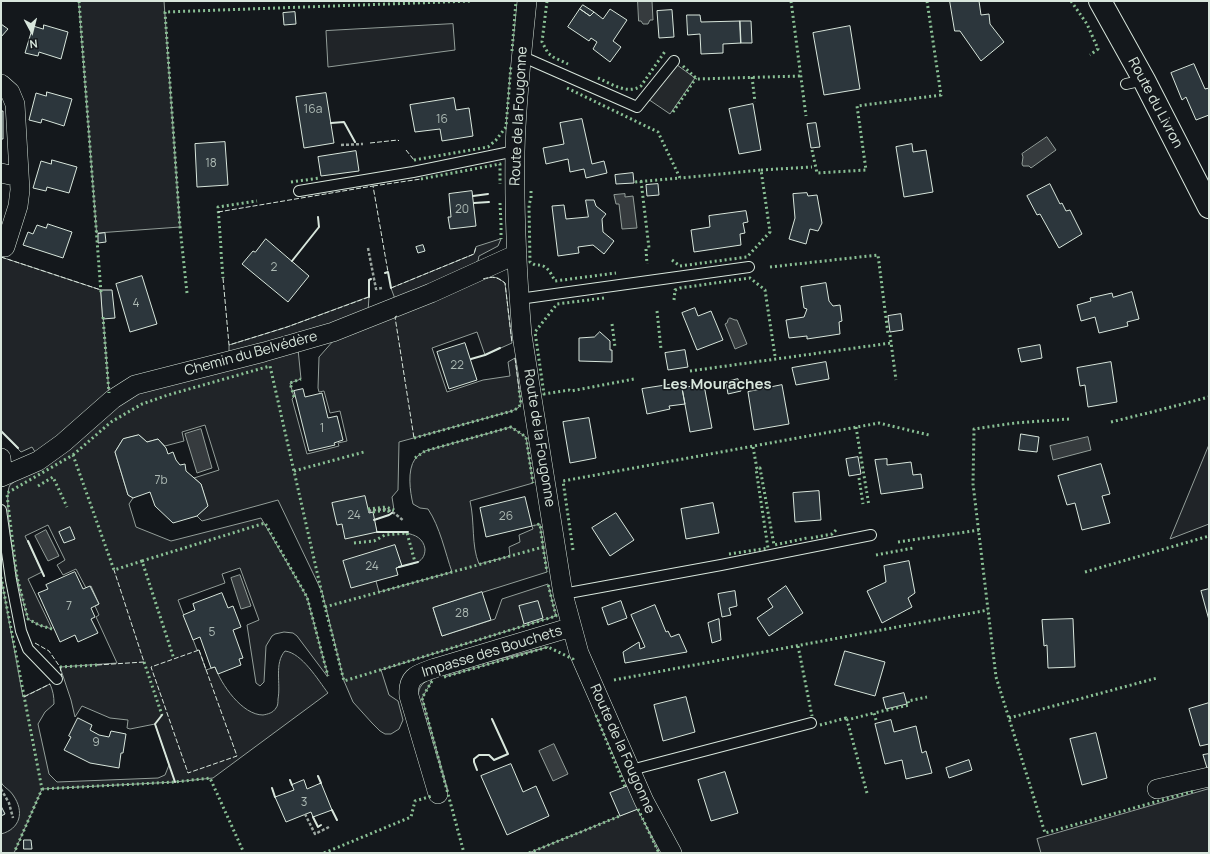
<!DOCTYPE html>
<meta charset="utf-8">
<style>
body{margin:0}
#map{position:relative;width:1210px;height:854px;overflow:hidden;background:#14181c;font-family:Manrope,sans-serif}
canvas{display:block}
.frame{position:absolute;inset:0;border:2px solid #d8e6dc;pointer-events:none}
.north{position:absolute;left:12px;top:12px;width:40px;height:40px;-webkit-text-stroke:3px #14181c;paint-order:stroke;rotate:173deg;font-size:11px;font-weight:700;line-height:16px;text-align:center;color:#d8e6dc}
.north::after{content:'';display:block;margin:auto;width:14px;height:18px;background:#d8e6dc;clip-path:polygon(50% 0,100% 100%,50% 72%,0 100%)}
</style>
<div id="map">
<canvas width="1210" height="854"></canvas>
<div class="frame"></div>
<div class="north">N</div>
</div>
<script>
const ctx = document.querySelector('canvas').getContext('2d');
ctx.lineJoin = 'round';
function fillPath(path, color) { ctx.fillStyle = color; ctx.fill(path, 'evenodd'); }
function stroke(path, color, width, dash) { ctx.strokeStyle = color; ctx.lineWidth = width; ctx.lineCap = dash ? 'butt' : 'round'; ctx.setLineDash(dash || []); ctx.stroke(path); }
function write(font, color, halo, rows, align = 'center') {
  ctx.font = font + ' Manrope,sans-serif'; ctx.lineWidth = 3; ctx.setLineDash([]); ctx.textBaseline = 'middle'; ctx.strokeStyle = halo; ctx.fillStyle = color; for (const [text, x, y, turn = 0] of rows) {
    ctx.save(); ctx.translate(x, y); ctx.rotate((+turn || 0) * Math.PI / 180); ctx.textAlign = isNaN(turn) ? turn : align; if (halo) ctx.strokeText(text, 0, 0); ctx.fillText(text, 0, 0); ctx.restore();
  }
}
const green = new Path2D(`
 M79 1H164L180 227 97 233Z
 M453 24 455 50 328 67 326 31Z
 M501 239 498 246 479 256 478 261 447 280 395 299 391 288 474 254 476 247Z
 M1 257 101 290 109 393 37 455 32 447 21 452 1 431Z
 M493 277 498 278 505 283 512 343 485 355 477 332 432 348 447 392 483 380 510 376 508 362 515 358 521 404 518 408 512 411 399 442 398 490 392 497 394 510 389 515 374 520 377 532C392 533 422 528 425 549 425 555 423 559 418 562 411 565 403 565 397 568 389 571 382 577 376 581L379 592 452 572C445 552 440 527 428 509L420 508 413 504C410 492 407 470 415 459 417 456 422 453 425 451L511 427 526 437 533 483 470 501C475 522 471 545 479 564L510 556 509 547 520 542 519 535 533 529 532 526 540 524 547 572 433 608 442 636 495 619 502 599 548 584 556 616 381 670 389 695 398 701 403 720 399 729 391 734H385L380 731 372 723 353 702 344 681 322 592 278 500 202 521 197 516 207 505 201 484 194 478 219 470 205 425 182 432 184 441 165 446 158 439 147 442 139 435 123 439 115 452 128 495 133 498 129 504 136 527 171 541 261 518 307 597 328 676H327L297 636 293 633 284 632 275 634 272 636 266 646 264 682 260 686 256 683 247 625 259 620 240 568 222 574 225 583 178 600 197 650H199L206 670 215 667C221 684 242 715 263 715 268 714 273 713 276 708 278 706 278 702 278 699 281 684 274 663 285 651 302 653 318 680 328 693L213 778 175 782 42 789 14 853H1V834C20 829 25 812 13 795 11 791 5 788 2 784 1 782 1 777 1 775V577L23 697 50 684C53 691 54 696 54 704L45 712 38 724 49 774 57 782 158 778 165 775 169 765 155 724 130 729 127 728 128 720 110 718 82 706 75 717 71 700 60 667 117 663 96 617 99 615 95 606 99 604 91 586 86 588 76 569 63 575 57 565 65 560 48 525 25 536 42 572 28 579 52 629 39 625 28 619C24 605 20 591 17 577 14 561 3 496 10 485L136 391 298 349 301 379 290 383 294 397 292 399 307 454 339 446 338 443 347 441 340 411 330 413 324 391 319 392 318 388 319 357 334 340 484 279Z
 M369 297 368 312 301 335 229 352V345L287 327Z
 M1209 446V524L1170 539 1208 447Z
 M548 647 444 677 448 672Z
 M430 679 432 681 422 698 448 791 443 793 418 700C418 689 420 684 430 679Z
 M1209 789V853H1041L1037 839Z
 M638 809 659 853H529Z`);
fillPath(green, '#202428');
stroke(green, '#939e99', 1);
const parking = new Path2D(`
 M673 62 695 78 670 114 645 97Z`);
fillPath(parking, '#24282b');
stroke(parking, '#939e99', 1);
const water = new Path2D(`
 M638 1H652L653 20H650L648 24H643L641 21H639Z
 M1047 137 1056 150 1031 168 1029 166H1023L1022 164 1023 157 1022 154Z
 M625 194V197L633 196 637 228 622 229 619 204H616L614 195Z
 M730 318 735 320H737L747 344 735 349 725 324 727 323 728 320Z
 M201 429 212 468 197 473 185 434Z
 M1088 437 1091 450 1053 460 1050 446Z
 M46 530 59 556 48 561 35 536Z
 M240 575 251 606 241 609 231 578Z
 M554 744 568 774 553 781 539 751Z`);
fillPath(water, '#363b3e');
stroke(water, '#939e99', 1);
const building = new Path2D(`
 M950 1H979L981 15 989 14 990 24 1004 42 981 61 960 31H955Z
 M583 5 594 12 590 16 580 9Z
 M580 9 590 16 594 12 603 19 610 9 627 20 613 41 621 47 610 62 593 49 597 42 591 38 589 41 568 27Z
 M672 10 674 37 659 38 657 11Z
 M295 12 296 24 284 25 283 13Z
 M687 15H700L701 22 740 21 741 43 723 44V53L701 54 700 34 688 35Z
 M740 21H751L752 43H741Z
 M1 24 8 29 1 37Z
 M44 25 68 32 61 59 39 52 38 56 25 53 33 26 43 29Z
 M850 26 860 89 824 95 813 33Z
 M1194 64 1205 89 1209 88V115L1196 120 1186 97 1182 100 1171 73Z
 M47 92 72 99 64 126 42 119 41 123 29 120 36 93 46 96Z
 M326 93 334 143 304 148 296 97Z
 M454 98 456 110 469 108 473 136 442 141 440 129 415 132 410 105Z
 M753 104 761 150 739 154 729 109Z
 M1 111H3V139H1Z
 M582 119 592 164 604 161 607 173 586 178 584 169 570 172 568 159 546 164 543 148 564 144 560 123Z
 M816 123 820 147 811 148 807 124Z
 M225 142 228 185 197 187 195 144Z
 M912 144 913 152 926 150 933 192 904 197 896 147Z
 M356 151 359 171 321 176 318 157Z
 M52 160 77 167 69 193 47 187 46 191 33 188 41 161 51 164Z
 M633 173 634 183 616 184 615 175Z
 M658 184 659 195 647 196 646 185Z
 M1050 184 1060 204 1062 203 1066 211 1070 210 1082 234 1059 248 1040 214 1037 215 1027 196Z
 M472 191 476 226 450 229 448 217H451L449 194Z
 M807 193 808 196 817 195 822 223 818 231 810 229 806 244 789 239 795 218 793 194Z
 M586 200H594L596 206 606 214 602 219 603 232 614 241 604 254 593 245 578 247 579 253 558 256 552 206 564 205 566 219 588 217Z
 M746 211 748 222 743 223 745 233 740 234 741 245 694 252 691 230 710 227 709 216Z
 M48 224 72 232 63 258 23 245 28 232 33 234 37 225 46 228Z
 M105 233 106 242 98 243V234Z
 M266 239 309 276 288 302 242 264 253 251 255 252Z
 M423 245 425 251 418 253 416 247Z
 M142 276 157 324 130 332 116 284Z
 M826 283 829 301 833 306 840 305 842 321 839 322 840 334 807 339V336L789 338 786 320 804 317 807 309 804 308 801 287Z
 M101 290H112L115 318 103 319Z
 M1132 292 1139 319 1127 322 1128 326 1099 333 1095 317 1081 321 1077 305 1091 301 1090 298 1112 293 1113 297Z
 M695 308 698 316 711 311 723 340 697 350 682 313Z
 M901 314 903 330 890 332 888 316Z
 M600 332 610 341V350H612V362L579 361V338L594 337Z
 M465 343 477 380 449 389 437 352Z
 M1040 345 1042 358 1021 362 1018 349Z
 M685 350 688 367 668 370 665 353Z
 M826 362 829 379 796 385 792 368Z
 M1111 362 1117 402 1088 407 1085 385 1080 386 1077 368Z
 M738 379 741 391 728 394 726 382Z
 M681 383 685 404 669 406 670 409 647 414 642 389Z
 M704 385 712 428 690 432 682 388Z
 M782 385 789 424 754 430 748 392Z
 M303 389 305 397 322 393 328 418 337 416 343 440 334 443 335 445 309 451 294 391Z
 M589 418 596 458 570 463 563 422Z
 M1021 434 1039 437 1037 452 1019 450Z
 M139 435 147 442 158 439 166 448 168 454 173 452 176 460 180 465 185 464 186 471 201 484 208 506 197 516 173 523 155 506 150 492 133 498 128 495 115 452 123 439Z
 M858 457 861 474 849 476 846 459Z
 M887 459V465L911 462 913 475 921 474 923 488 881 494 875 460Z
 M1101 464 1110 494 1102 496 1110 523 1082 530 1075 503 1067 505 1058 476Z
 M819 491 821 520 795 522 793 493Z
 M365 496 369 513 373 512 377 532 345 539 342 524 337 525 332 503Z
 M525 497 532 526 486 537 480 508Z
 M713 503 719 533 686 539 681 509Z
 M616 513 634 540 610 556 592 528Z
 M70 527 75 539 64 543 59 532Z
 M395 545 402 566 396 568 398 575 351 588 343 561Z
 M909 561 915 593 908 598 912 607 882 623 867 591 886 582 884 566Z
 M75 572 83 589 90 586 99 604 91 608 95 617 91 619 98 633 78 642 75 635 60 642 38 593 48 589 46 585Z
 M786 586 803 613 769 636 757 618 773 607 768 599Z
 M1209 589V620L1201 591Z
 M735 591 737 606 729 608 731 615 722 617 718 594Z
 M482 592 491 620 442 636 433 608Z
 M222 593 228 608 233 606 241 627 233 630 243 658 239 659 241 665 218 674 215 667 211 668 200 637 193 640 183 615 195 610 193 604Z
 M538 601 543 618 524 624 519 606Z
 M621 601 627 618 608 625 602 608Z
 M655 605 666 632 668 631 671 637 679 634 687 652 625 663 623 652 639 642 640 649 645 647 631 615Z
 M719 619 721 640 712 643 708 623Z
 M1073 619 1075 667 1048 668 1047 645 1044 646 1042 620Z
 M845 651 885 662 875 696 835 685Z
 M904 693 907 704 886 709 883 698Z
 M686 697 695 732 663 741 654 705Z
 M1209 703V744L1200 746 1189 709Z
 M78 718 92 725 90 730 99 735 109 737 111 731 126 734 123 753H121L119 768 90 763 64 750 71 737 69 736Z
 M891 720 894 732 916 726 922 753 926 751 932 773 906 779 902 760 885 764 875 724Z
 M1096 733 1107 778 1082 785 1070 739Z
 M1209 754V768H1207L1203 755Z
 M969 760 972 770 949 778 946 768Z
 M511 764 523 792 536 786 549 816 507 835 481 776Z
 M725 772 738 813 711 821 698 780Z
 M304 780 307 789 321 783 332 810 313 817 311 812 286 822 275 797 294 790 292 785Z
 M628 786 638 809 620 816 610 793Z
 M1 806 5 814 1 816Z
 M24 840H31L32 849H24Z`);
fillPath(building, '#2c363c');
stroke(building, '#d8e6dc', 1);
const lane = new Path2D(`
 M521 56 637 107 674 61
 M1126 84 1144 80
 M299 191 413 172 515 151
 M519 299 749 267
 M1 510 11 580 21 631 28 649 57 679
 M563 594 721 565 871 535
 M631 770 811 723`);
const street = new Path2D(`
 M527 1C522 51 516 102 515 152 514 213 517 274 522 335L563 594 579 653 644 801 672 853
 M1 84 10 92 15 104 20 190 18 206 5 247
 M1 173 19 177
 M1 458 2 469 1 477
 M1 477 38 461 63 443 113 399 135 385 264 352 333 332 431 293 517 254
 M1157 789 1209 777
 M438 794 409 696C407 675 419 674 435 668L572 627`);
const secondary = new Path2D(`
 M1100 1 1144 80 1209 207`);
stroke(lane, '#d8e6dc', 12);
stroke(street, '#d8e6dc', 20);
stroke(secondary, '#d8e6dc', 24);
stroke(new Path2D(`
 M341 145 363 144
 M368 248 376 289 382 288
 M368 511C389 508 388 508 404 521
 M1 789 9 803 13 818
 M305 814 315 834 329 827`), '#9da8a2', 2.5, [3, 2]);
stroke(lane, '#14181c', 10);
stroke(street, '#14181c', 19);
stroke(secondary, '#14181c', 22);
stroke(new Path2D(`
 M79 1 101 293
 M547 1 542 42 548 53 553 57 568 64
 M791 1 806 116
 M1071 1 1087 24 1098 49 1090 55
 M512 51 516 1
 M683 66 697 79 801 76
 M752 77 755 102
 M598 78C612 84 627 95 641 86L666 50
 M567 88 658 132 680 178 635 182
 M673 112 696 78
 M812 150 817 173 866 170 857 106 941 95 927 1
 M414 160 488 147 496 140 506 127 511 65
 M761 170 812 167
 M421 179 500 164V184
 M641 181 649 248
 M291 182 320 178
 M531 191V198L529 205 530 262 535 265C547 264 550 272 555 281L616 273
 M500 203 501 224V239
 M221 248 218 207 257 201
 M646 249 647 264
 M221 252 223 278
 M672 260 680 266 747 257 770 232 761 170 680 178
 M770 267 878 255 888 334
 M187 293 180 227 165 12 472 1
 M604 298 557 304 535 332 544 394 569 390 571 391 634 379
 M674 300 675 290 680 288 750 278 765 290 775 356
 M657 311 661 349
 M103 317 109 393
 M612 324 615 347
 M890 335 896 380
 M690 371 891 343
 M294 397 290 383 301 379
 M1069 419 1015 423 974 429 973 484 996 677 1045 833 1194 791
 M1111 422 1152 412 1209 397
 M856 427 869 506
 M414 438 512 411 518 408 521 404 519 389
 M753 447 757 469 760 468 774 545 807 538
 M73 455 111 422 142 404 168 395 270 366 325 607 344 681 556 616 548 584
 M415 458 425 451 511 427 526 437 533 483
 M294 471 364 452
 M859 478 863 504
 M38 486 53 477 67 507
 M368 509 386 507 394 510
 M373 512 386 510 392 513
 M811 538 832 534 838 528
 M898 542 979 530
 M354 543 374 541 385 535 407 533 415 562
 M543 547 547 572
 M573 550 563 481 879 423 929 435
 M729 554 768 548 756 469H757
 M876 555 913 548
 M142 561 265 523 307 597 328 676
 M1085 572 1209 536
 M1 577 42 789 14 853
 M325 607 543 547 540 524 534 525
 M52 629 39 625 28 619 17 577 8 504 7 493 73 455 114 570 142 561 174 659
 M798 646 812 716
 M144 662 162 715
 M60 667 97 665
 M444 677 548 647 573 659 574 661
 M614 680 988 610
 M432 681 422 698 464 853
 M596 715 625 787
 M1009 718 1157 678
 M876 720 874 713 909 705 908 701 927 697
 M820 725 846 718 847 720
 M42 789 175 782 210 778 244 853
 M867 793 847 720 874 713
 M638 809 659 853
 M324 853 411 817 415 801 432 796
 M529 853 620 816`), '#8ac095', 3, [2, 3]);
stroke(new Path2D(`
 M370 143 398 140 399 141
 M406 150 414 160
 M373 186 421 179
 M218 212 373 186 388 272
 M1 257 101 290
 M223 278 229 345 287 327 369 297
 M483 279C493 276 497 277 505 283L512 343
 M391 288 474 254 476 247
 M397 316 395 317 414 438
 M515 358 519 389
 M35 643 49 651 60 667 62 677
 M199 650 237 756 188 773 151 667Z
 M97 665 144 662 114 570
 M24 697 50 684`), '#d8e6dc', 1, [5, 2]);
stroke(new Path2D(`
 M331 123 344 122 355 142
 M473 196 488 194
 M474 203 489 202
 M292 261 319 227 318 217
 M385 273 388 272 391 288
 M369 297V280L371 279
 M471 359 485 355 500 348
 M1 431 18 448
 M374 520 389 515 392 513
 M377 532H408
 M28 541 44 576
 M399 567 418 562
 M162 715 155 724 175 782
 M477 770 474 762V759L479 755H489L494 760 508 754 492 719
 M318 776 321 783
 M290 780 292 785
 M272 788 275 797
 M332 810 337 820
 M313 817 318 827 321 825`), '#d8e6dc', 2);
write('12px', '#adbab4', null, [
 ["16a",313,110],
 ["16",442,120],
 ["18",211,164],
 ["20",462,210],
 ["2",274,268],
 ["4",136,304],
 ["22",457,366],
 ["1",322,429],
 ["7b",161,481],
 ["24",354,516],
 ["26",506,517],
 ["24",372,567],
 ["7",69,607],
 ["28",462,614],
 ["5",212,633],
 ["9",96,743],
 ["3",304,803]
]);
write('14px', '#d8e6dc', '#14181c', [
 ["Route du Livron",1155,103,62],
 ["Route de la Fougonne",519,116,-87],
 ["Chemin du Belvédère",251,354,-15],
 ["Route de la Fougonne",539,438,81],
 ["Impasse des Bouchets",492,652,-17],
 ["Route de la Fougonne",622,749,66]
]);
write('bold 15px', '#d8e6dc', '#14181c', [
 ["Les Mouraches",717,385]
]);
</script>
